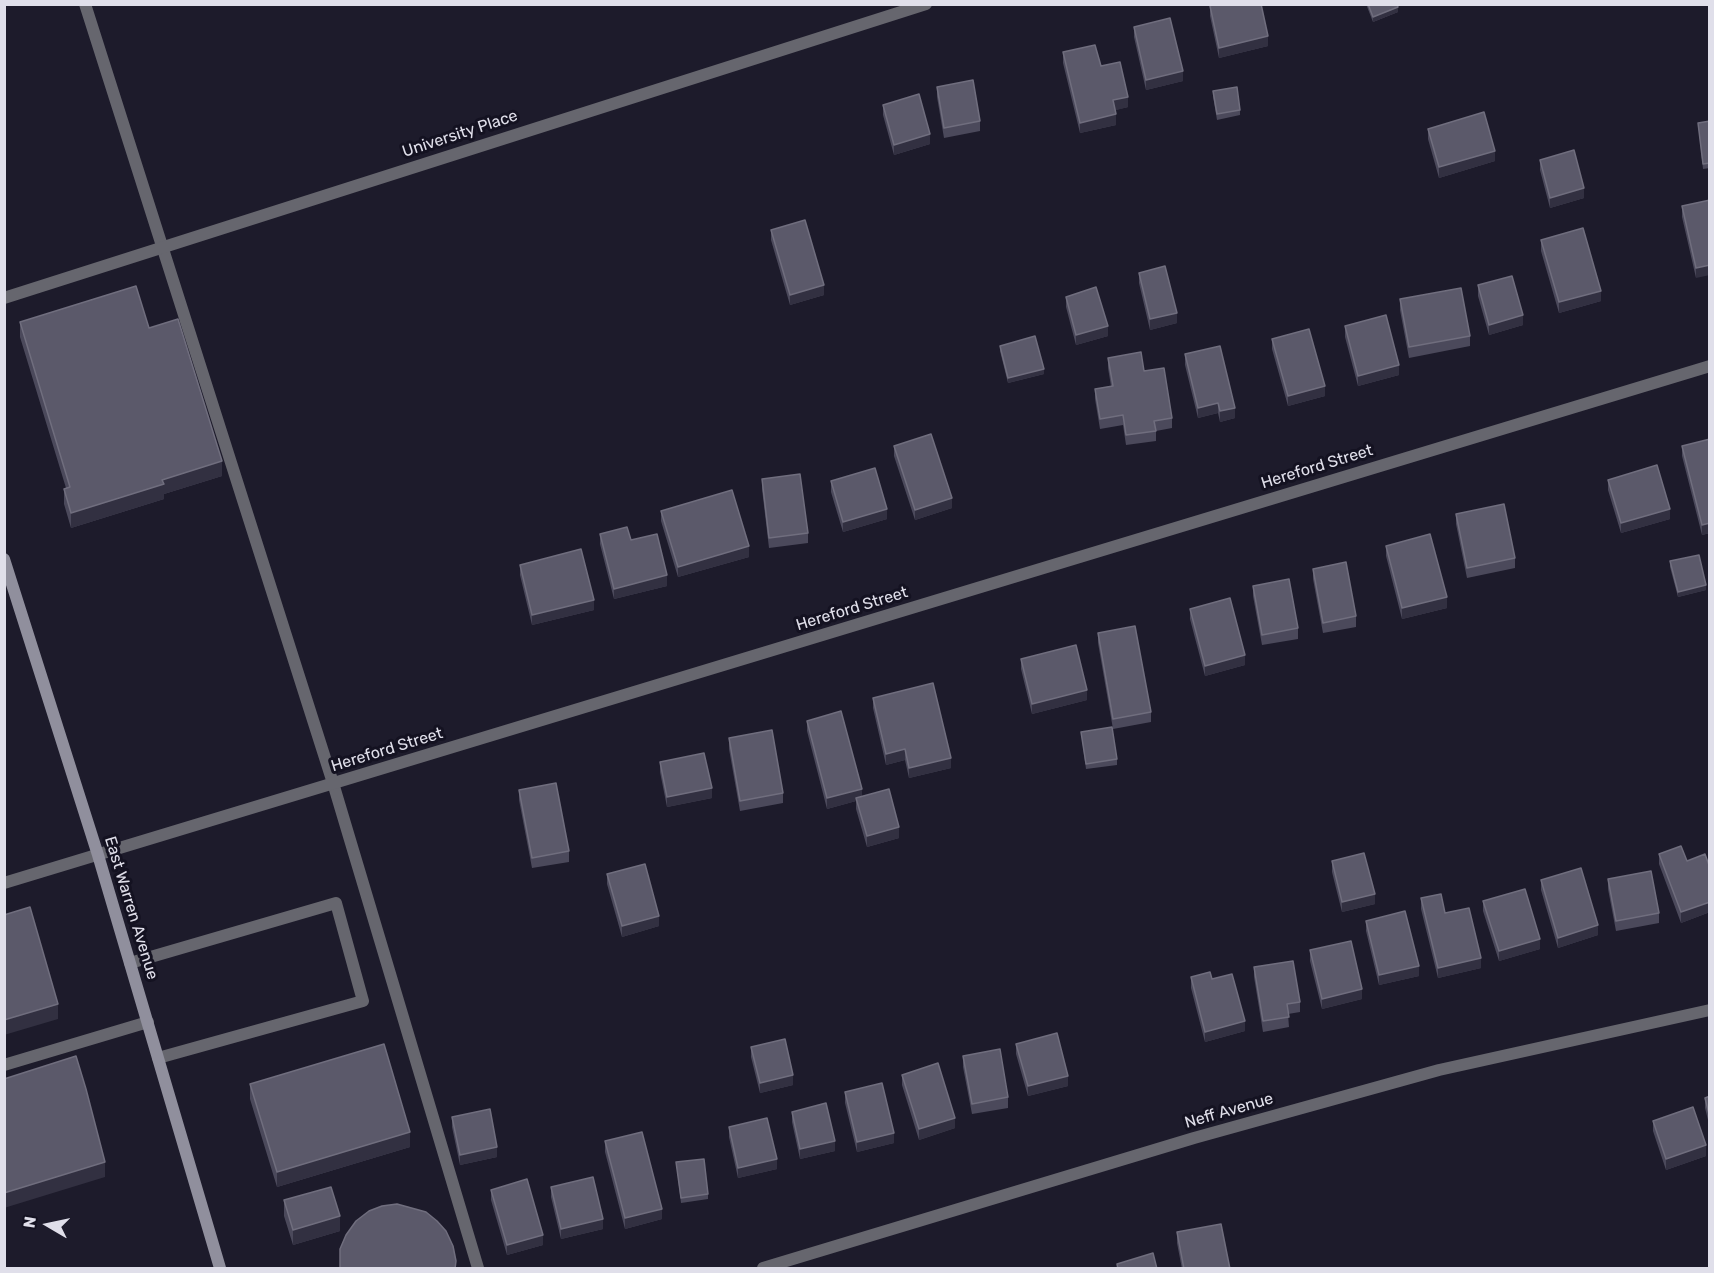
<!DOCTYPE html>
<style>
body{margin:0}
#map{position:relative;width:1714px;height:1273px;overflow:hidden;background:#1d1b2b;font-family:Rubik,sans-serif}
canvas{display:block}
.frame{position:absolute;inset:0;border:6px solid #e0dfea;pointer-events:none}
.north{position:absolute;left:18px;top:1195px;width:60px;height:60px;-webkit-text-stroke:4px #141221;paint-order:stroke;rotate:279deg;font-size:16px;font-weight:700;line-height:24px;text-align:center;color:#e0dfea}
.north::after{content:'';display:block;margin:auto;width:21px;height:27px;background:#e0dfea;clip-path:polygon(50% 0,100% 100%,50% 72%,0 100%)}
</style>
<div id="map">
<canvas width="1714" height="1273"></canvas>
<div class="frame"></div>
<div class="north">N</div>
</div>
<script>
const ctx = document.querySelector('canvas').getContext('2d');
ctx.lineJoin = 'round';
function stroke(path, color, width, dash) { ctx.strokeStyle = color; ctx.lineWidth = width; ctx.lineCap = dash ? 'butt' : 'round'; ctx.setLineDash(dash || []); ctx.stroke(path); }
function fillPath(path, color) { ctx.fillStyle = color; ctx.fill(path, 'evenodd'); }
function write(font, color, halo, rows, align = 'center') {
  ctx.font = font + ' Rubik,sans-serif'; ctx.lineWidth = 6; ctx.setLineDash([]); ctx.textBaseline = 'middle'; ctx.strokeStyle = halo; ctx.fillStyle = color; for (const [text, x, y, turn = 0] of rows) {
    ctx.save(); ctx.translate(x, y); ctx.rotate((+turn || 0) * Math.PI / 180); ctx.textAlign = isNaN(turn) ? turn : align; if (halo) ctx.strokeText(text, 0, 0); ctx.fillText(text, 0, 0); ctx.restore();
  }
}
stroke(new Path2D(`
 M85 4 333 783 478 1268
 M130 963 336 903 363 1001 158 1058
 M4 1065 148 1022`), '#66666e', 12);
stroke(new Path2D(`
 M4 298 926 4
 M4 883 1710 366
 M763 1268 1194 1138 1439 1070 1710 1010`), '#66666e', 12);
stroke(new Path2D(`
 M4 559 98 855 220 1268`), '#908f9d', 12);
fillPath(new Path2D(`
 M1366 4H1397L1398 12 1373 22Z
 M1210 6 1268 46 1219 58 1210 16Z
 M1134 27 1183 81 1146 90 1134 37Z
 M1063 52 1101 66 1128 107 1115 110 1116 125 1080 133 1063 63Z
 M937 87 980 121V131L944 138 937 97Z
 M1213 91 1240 110V115L1217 120 1213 96Z
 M883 105 930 144 894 155 883 115Z
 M1710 121V168L1703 169 1698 123Z
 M1428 129 1495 161 1439 178 1428 139Z
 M1540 160 1584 198 1550 208 1540 170Z
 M1710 200 1696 278 1682 217V206Z
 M771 230 824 295 790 305 771 240Z
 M1541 240 1601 301 1559 313 1541 251Z
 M1139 273 1177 323 1150 330 1139 283Z
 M1478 285 1523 325 1489 335 1478 296Z
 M1066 297 1108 336 1076 345 1066 307Z
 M1400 299 1470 336V346L1409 358 1400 310Z
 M20 322 222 476 164 494V499L71 528 64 504V489L66 488 20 337Z
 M1345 326 1399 375 1358 386 1345 337Z
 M1272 339 1325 396 1288 406 1272 349Z
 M1000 346 1044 374 1008 383 1000 351Z
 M1185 354 1235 418 1220 422 1218 413 1198 418 1185 365Z
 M1108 358 1144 371 1172 418V428L1156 431V441L1126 445 1123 425 1100 429 1095 399V389L1111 386 1108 368Z
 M1710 439V533L1702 535 1682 456V446Z
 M894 446 952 508 915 520 894 456Z
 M762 479 808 533V543L769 548 762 489Z
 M1608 480 1670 519 1621 533 1608 490Z
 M831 481 887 519 843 532 831 492Z
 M661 511 749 557 678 577 661 521Z
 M1456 514 1515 558V568L1467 578 1456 524Z
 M600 534 631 540 667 586 614 599 600 544Z
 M1386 546 1447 608 1402 619 1386 556Z
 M1670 561 1706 590 1678 597 1670 567Z
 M520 565 594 610 532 625 520 575Z
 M1313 569 1356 616V627L1323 633 1313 579Z
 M1253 586 1298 628V639L1262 645 1253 596Z
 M1190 609 1245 665 1205 676 1190 619Z
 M1098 633 1151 712V722L1113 729 1098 643Z
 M1021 659 1087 700 1032 714 1021 669Z
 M873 698 951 768 909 778 905 760 886 765 873 708Z
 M807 721 862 797 899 838 867 847 856 809V801L827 809 807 731Z
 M1081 732 1117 759V765L1086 769Z
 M729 738 783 793V803L740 811 729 749Z
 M660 762 712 798 667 807 660 772Z
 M519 790 569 851V862L532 868 519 800Z
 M1659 854 1710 868V912L1681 923 1659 864Z
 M1332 861 1375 904 1342 912 1332 872Z
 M607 874 659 926 622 937 607 884Z
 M1608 879 1659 913V923L1616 931 1608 889Z
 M1541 880 1598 935 1558 948 1541 890Z
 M1421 898 1445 913 1481 968 1438 978 1421 909Z
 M1483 901 1540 949 1499 961 1483 911Z
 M1366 921 1419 976 1379 985 1366 931Z
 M1310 950 1362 999 1322 1009 1310 961Z
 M1254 967 1300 1002V1012L1288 1014 1289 1027 1263 1032 1254 977Z
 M1191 977 1212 979 1245 1031 1205 1042 1191 988Z
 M1016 1044 1068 1086 1028 1096 1016 1054Z
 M751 1047 793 1085 760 1093 751 1057Z
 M963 1056 1008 1097V1108L972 1114 963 1067Z
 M902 1075 955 1128 919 1140 902 1085Z
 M250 1084 410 1147 277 1187 250 1099Z
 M845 1092 894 1143 857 1152 845 1103Z
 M1710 1096V1128L1705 1108V1098Z
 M792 1112 835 1151 800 1159 792 1122Z
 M452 1117 497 1157 460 1165 452 1127Z
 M1653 1121 1706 1156 1666 1170 1653 1131Z
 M729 1127 777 1169 738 1178 729 1137Z
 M605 1141 662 1219 625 1229 605 1152Z
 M676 1162 708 1194V1199L681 1203Z
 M551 1187 603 1229 561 1239 551 1197Z
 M491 1190 543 1245 507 1255 491 1200Z
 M284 1200 340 1231 293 1245 284 1216Z
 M1177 1232 1230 1269H1182L1177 1243Z`), '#4b495b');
fillPath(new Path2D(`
 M1398 7V12L1373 22V17Z
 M1268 36V46L1219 58V48Z
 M1183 71V81L1146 90V80Z
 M1128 97V107L1113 111V100Z
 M1116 114V125L1080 133V123Z
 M930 134V144L894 155V145Z
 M1495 151V161L1439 178V167Z
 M1584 188V198L1550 208V198Z
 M1710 265V275L1696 278V268Z
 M824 285V295L790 305V295Z
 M1601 291V301L1559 313V302Z
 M1177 313V323L1150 330V319Z
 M1523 315V325L1489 335V325Z
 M1108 326V336L1076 345V335Z
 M1399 365V375L1358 386V376Z
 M1044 369V374L1008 383V378Z
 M1325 386V396L1288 406V396Z
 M1218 403V413L1198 418V408Z
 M1235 408V418L1220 422V411Z
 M222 461V476L164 494V499L71 528V513L162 480Z
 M952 498V508L915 520V510Z
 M887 509V519L843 532V522Z
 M1670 509V519L1621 533V523Z
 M1710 523V533L1702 535V525Z
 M749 546V557L678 577V567Z
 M667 575V586L614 599V589Z
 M1706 585V590L1678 597V592Z
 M1447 597V608L1402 619V608Z
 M594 600V610L532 625V615Z
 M1245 655V665L1205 676V666Z
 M1087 690V700L1032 714V704Z
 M905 749V760L886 765V754Z
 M951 758V768L909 778V768Z
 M712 788V798L667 807V797Z
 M862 789V800L856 798V801L827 809V798Z
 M899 827V838L867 847V836Z
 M1375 894V904L1342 912V902Z
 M1710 902V912L1681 923V912Z
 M659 916V926L622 937V926Z
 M1598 925V935L1558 948V938Z
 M1540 939V949L1499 961V951Z
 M1481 958V968L1438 978V968Z
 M1419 966V976L1379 985V975Z
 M1362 989V999L1322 1009V999Z
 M58 1004V1019L4 1035V1020Z
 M1245 1021V1031L1205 1042V1032Z
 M793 1075V1085L760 1093V1083Z
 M1068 1076V1086L1028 1096V1086Z
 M955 1118V1128L919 1140V1129Z
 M410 1132V1147L277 1187V1172Z
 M894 1133V1143L857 1152V1142Z
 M835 1141V1151L800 1159V1149Z
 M1706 1145V1156L1666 1170V1159Z
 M497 1147V1157L460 1165V1155Z
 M777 1159V1169L738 1178V1168Z
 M105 1162V1177L4 1208V1193Z
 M662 1209V1219L625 1229V1218Z
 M340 1216V1231L293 1245V1230Z
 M603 1219V1229L561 1239V1229Z
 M543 1235V1245L507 1255V1245Z`), '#323041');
const building = new Path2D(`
 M1214 4H1261L1268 36 1219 48 1210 6Z
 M1368 4H1397L1398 7 1373 17Z
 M1170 18 1183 71 1146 80 1134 27Z
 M1095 45 1101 66 1120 62 1128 97 1113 100 1116 114 1080 123 1063 52Z
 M973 80 980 121 944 128 937 87Z
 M1237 87 1240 110 1217 114 1213 91Z
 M919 94 930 134 894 145 883 105Z
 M1484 112 1495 151 1439 167 1428 129Z
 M1710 121V163L1703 164 1698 123Z
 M1574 150 1584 188 1550 198 1540 160Z
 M1710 200V265L1696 268 1682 206Z
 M805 220 824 285 790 295 771 230Z
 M1583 228 1601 291 1559 302 1541 240Z
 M1165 266 1177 313 1150 319 1139 273Z
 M1512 276 1523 315 1489 325 1478 285Z
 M136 286 149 328 178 319 222 461 162 480 164 484 71 513 64 489 70 487 20 322Z
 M1096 287 1108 326 1076 335 1066 297Z
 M1461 288 1470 336 1409 347 1400 299Z
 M1386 315 1399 365 1358 376 1345 326Z
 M1309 329 1325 386 1288 396 1272 339Z
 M1035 336 1044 369 1008 378 1000 346Z
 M1220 346 1235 408 1220 411 1218 403 1198 408 1185 354Z
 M1141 352 1144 371 1164 368 1172 418 1154 421 1156 431 1126 435 1123 415 1100 419 1095 389 1113 386 1108 358Z
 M931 434 952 498 915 510 894 446Z
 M1710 439V523L1702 525 1682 446Z
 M1657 465 1670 509 1621 523 1608 480Z
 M875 468 887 509 843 522 831 481Z
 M800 474 808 533 769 538 762 479Z
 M732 490 749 546 678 567 661 511Z
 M1504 504 1515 558 1467 568 1456 514Z
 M627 527 631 540 657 534 667 575 614 589 600 534Z
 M1430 534 1447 597 1402 608 1386 546Z
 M581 549 594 600 532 615 520 565Z
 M1699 555 1706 585 1678 592 1670 561Z
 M1346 562 1356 616 1323 623 1313 569Z
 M1289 579 1298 628 1262 635 1253 586Z
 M1230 598 1245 655 1205 666 1190 609Z
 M1135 626 1151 712 1113 719 1098 633Z
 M1076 645 1087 690 1032 704 1021 659Z
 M933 683 951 758 909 768 905 749 886 754 873 698Z
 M841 711 862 789 827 798 807 721Z
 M1112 727 1117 759 1086 764 1081 732Z
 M772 730 783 793 740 801 729 738Z
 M704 753 712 788 667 797 660 762Z
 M556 783 569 851 532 858 519 790Z
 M889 789 899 827 867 836 856 798Z
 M1681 846 1687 861 1705 854 1710 868V902L1681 912 1659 854Z
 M1364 853 1375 894 1342 902 1332 861Z
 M645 864 659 916 622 926 607 874Z
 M1581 868 1598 925 1558 938 1541 880Z
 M1651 871 1659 913 1616 921 1608 879Z
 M1525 889 1540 939 1499 951 1483 901Z
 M1441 894 1445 913 1469 908 1481 958 1438 968 1421 898Z
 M30 907 58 1004 4 1020V915Z
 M1405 911 1419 966 1379 975 1366 921Z
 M1351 941 1362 989 1322 999 1310 950Z
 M1293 961 1300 1002 1287 1004 1289 1017 1263 1021 1254 967Z
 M1210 972 1212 979 1232 974 1245 1021 1205 1032 1191 977Z
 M1057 1033 1068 1076 1028 1086 1016 1044Z
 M785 1039 793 1075 760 1083 751 1047Z
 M384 1044 410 1132 277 1172 250 1084Z
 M1000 1049 1008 1097 972 1104 963 1056Z
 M76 1056 86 1089 105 1162 4 1193V1079Z
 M938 1063 955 1118 919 1129 902 1075Z
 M882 1083 894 1133 857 1142 845 1092Z
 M1710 1096V1118L1705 1098Z
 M826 1103 835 1141 800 1149 792 1112Z
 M1693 1107 1706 1145 1666 1159 1653 1121Z
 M490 1109 497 1147 460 1155 452 1117Z
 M767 1118 777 1159 738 1168 729 1127Z
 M642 1132 662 1209 625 1218 605 1141Z
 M704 1159 708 1194 681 1198 676 1162Z
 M593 1177 603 1219 561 1229 551 1187Z
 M527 1179 543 1235 507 1245 491 1190Z
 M331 1187 340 1216 293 1230 284 1200Z
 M397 1204 426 1212 437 1221 446 1231 453 1246 456 1261 455 1269H340V1249L346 1235 356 1221 369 1211 382 1206Z
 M1221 1224 1230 1269H1184L1177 1232Z
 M1153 1253 1157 1269H1118L1117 1264Z`);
fillPath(building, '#5b596a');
stroke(building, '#706e7e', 1.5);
write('16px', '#e0dfea', '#141221', [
 ["University Place",460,134,-18],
 ["Hereford Street",1317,467,-17],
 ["Hereford Street",852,609,-17],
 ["Hereford Street",387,750,-17],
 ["East Warren Avenue",131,908,73],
 ["Neff Avenue",1229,1111,-16]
]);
</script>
